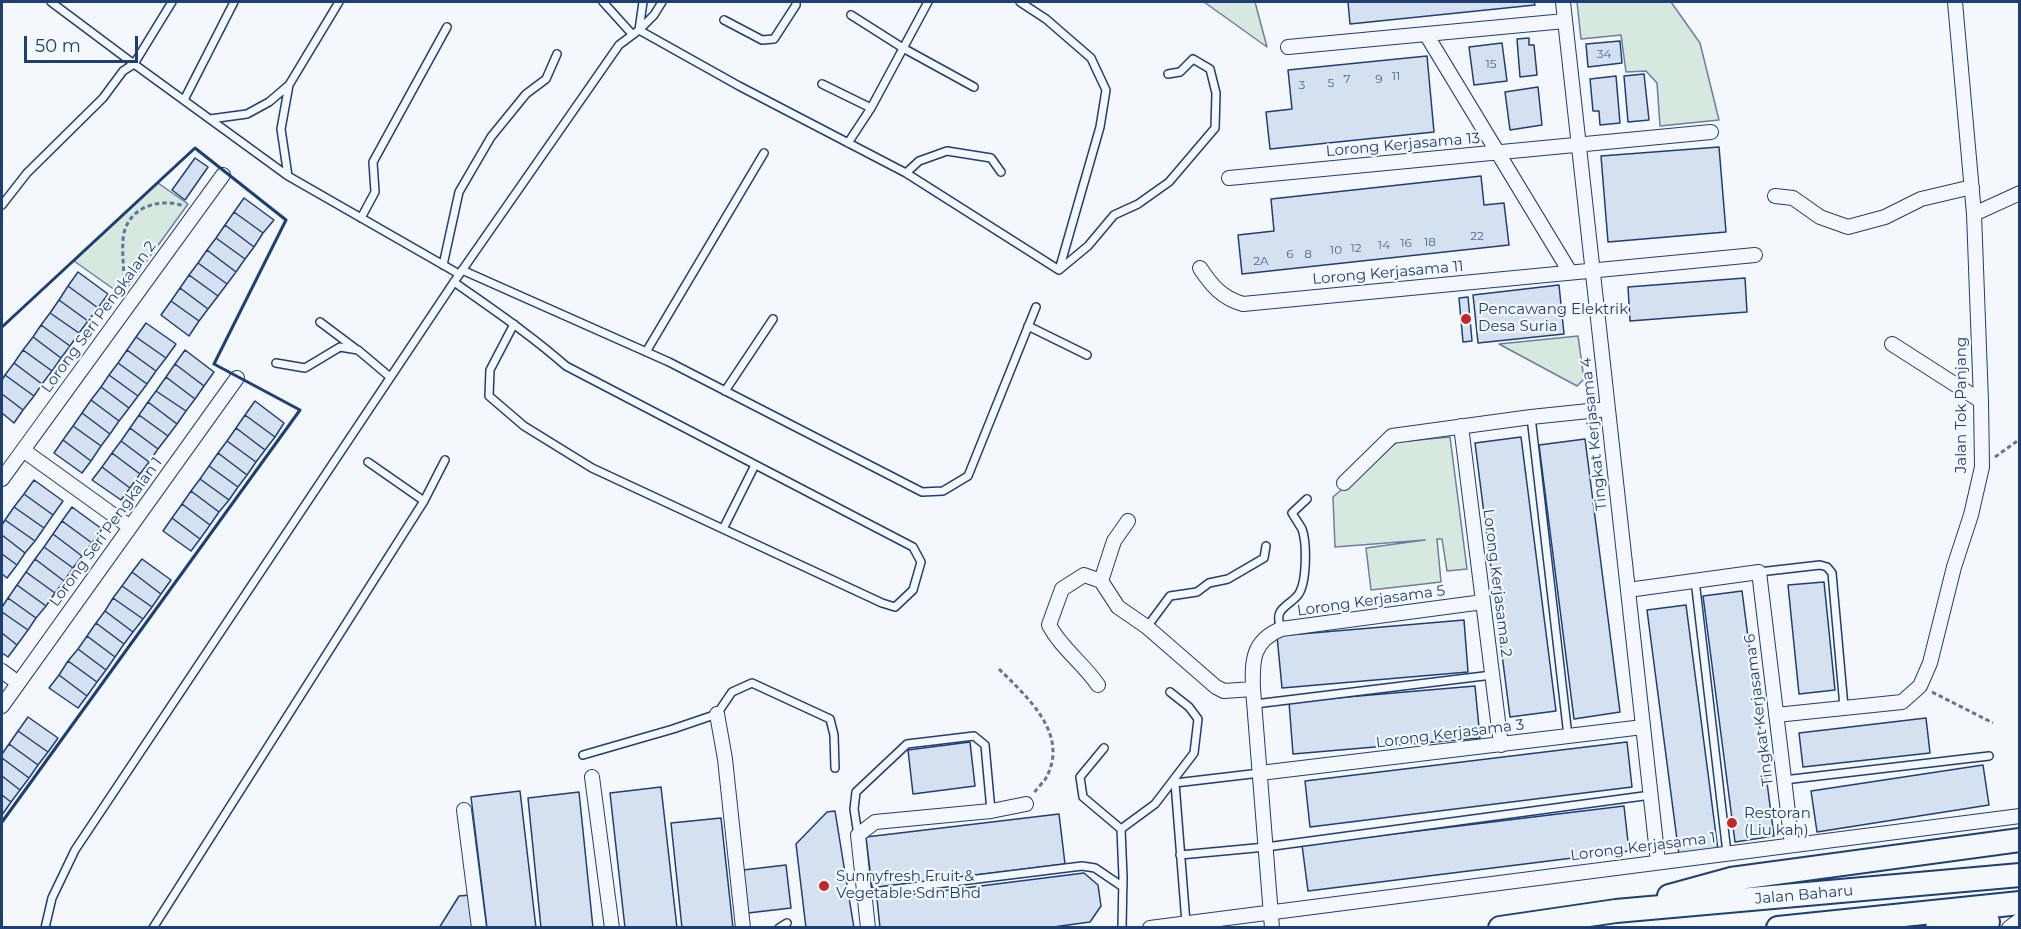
<!DOCTYPE html>
<style>
body{margin:0}
#map{position:relative;width:2021px;height:929px;overflow:hidden;background:#f4f7fb;font-family:Montserrat,sans-serif}
canvas{display:block}
.frame{position:absolute;inset:0;border:3px solid #1d3f73;pointer-events:none}
.scale{position:absolute;left:24px;top:36px;width:114px;height:27px;box-sizing:border-box;border:3px solid #1d3f73;border-top:0;padding-left:8px;font-size:18px;line-height:21px;white-space:nowrap;color:#1d3f73;-webkit-text-stroke:4px #f4f7fb;paint-order:stroke}
</style>
<div id="map">
<canvas width="2021" height="929"></canvas>
<div class="frame"></div>
<div class="scale">50 m</div>
</div>
<script>
const ctx = document.querySelector('canvas').getContext('2d');
ctx.lineJoin = 'round';
function fillPath(path, color) { ctx.fillStyle = color; ctx.fill(path, 'evenodd'); }
function stroke(path, color, width, dash) { ctx.strokeStyle = color; ctx.lineWidth = width; ctx.lineCap = dash ? 'butt' : 'round'; ctx.setLineDash(dash || []); ctx.stroke(path); }
function write(font, color, halo, rows, align = 'center') {
  ctx.font = font + ' Montserrat,sans-serif'; ctx.lineWidth = 4.5; ctx.setLineDash([]); ctx.textBaseline = 'middle'; ctx.strokeStyle = halo; ctx.fillStyle = color; for (const [text, x, y, turn = 0] of rows) {
    ctx.save(); ctx.translate(x, y); ctx.rotate((+turn || 0) * Math.PI / 180); ctx.textAlign = isNaN(turn) ? turn : align; if (halo) ctx.strokeText(text, 0, 0); ctx.fillText(text, 0, 0); ctx.restore();
  }
}
const green = new Path2D(`
 M1204 2H1255L1267 47Z
 M1577 2H1671L1700 43 1719 120 1660 126 1657 83 1646 71 1626 72 1621 35 1581 39Z
 M158 183 188 204 122 295 74 261Z
 M1578 336 1584 379 1577 386 1499 344Z
 M1450 437 1467 569 1447 571 1442 539H1437L1441 582 1371 590 1366 548 1425 540 1335 547 1333 497 1397 442Z`);
fillPath(green, '#d7e8df');
stroke(green, '#687fa3', 1.5);
const building = new Path2D(`
 M1348 2H1534L1535 5 1350 24Z
 M1529 38V45H1534L1537 75 1520 77 1517 39Z
 M1620 41 1622 63 1588 67 1586 44Z
 M1502 43 1507 81 1474 85 1469 47Z
 M1427 56 1434 132 1270 149 1266 112 1292 109 1288 70Z
 M1644 74 1649 120 1628 122 1624 76Z
 M1616 76 1620 123 1600 125 1599 111H1593L1590 79Z
 M1538 87 1542 125 1510 130 1505 92Z
 M1719 147 1726 232 1608 242 1601 156Z
 M195 158 208 167 185 200 172 190Z
 M1481 176 1484 205 1504 203 1509 245 1242 274 1238 235 1274 231 1271 199Z
 M244 198 274 220 263 233 234 212Z
 M234 212 263 233 254 247 225 225Z
 M225 225 254 247 245 259 216 238Z
 M216 238 245 259 236 272 207 250Z
 M207 250 236 272 227 284 198 263Z
 M198 263 227 284 218 296 189 275Z
 M78 272 108 294 98 308 68 286Z
 M189 275 218 296 208 309 180 288Z
 M1745 278 1747 312 1630 321 1628 287Z
 M1559 285 1564 334 1478 343 1473 295Z
 M68 286 98 308 88 321 59 300Z
 M180 288 208 309 199 321 171 301Z
 M1468 297 1472 341 1463 342 1459 298Z
 M59 300 88 321 79 333 50 313Z
 M171 301 199 321 189 336 161 315Z
 M50 313 79 333 70 346 41 325Z
 M146 323 176 344 166 358 136 337Z
 M41 325 70 346 61 358 33 337Z
 M33 337 61 358 52 371 23 350Z
 M136 337 166 358 156 371 127 350Z
 M23 350 52 371 42 384 14 363Z
 M127 350 156 371 147 384 118 363Z
 M185 350 214 372 204 386 175 364Z
 M14 363 42 384 34 396 5 375Z
 M118 363 147 384 138 396 109 375Z
 M175 364 204 386 195 399 166 377Z
 M5 375 34 396 23 410 2 394V380Z
 M109 375 138 396 129 408 101 387Z
 M166 377 195 399 186 411 156 391Z
 M101 387 129 408 119 421 91 400Z
 M156 391 186 411 177 424 148 402Z
 M2 394 23 410 14 423 2 413Z
 M91 400 119 421 110 434 82 413Z
 M255 401 284 423 275 437 245 415Z
 M148 402 177 424 168 436 139 415Z
 M82 413 110 434 101 446 73 426Z
 M139 415 168 436 158 449 130 428Z
 M245 415 275 437 265 450 236 428Z
 M73 426 101 446 91 461 63 440Z
 M130 428 158 449 149 462 121 441Z
 M236 428 265 450 256 462 227 441Z
 M1521 437 1556 711 1510 717 1475 443Z
 M1585 439 1620 712 1574 719 1539 445Z
 M63 440 91 461 82 473 54 453Z
 M121 441 149 462 140 474 112 453Z
 M227 441 256 462 247 475 218 453Z
 M112 453 140 474 130 488 102 467Z
 M218 453 247 475 238 487 209 466Z
 M209 466 238 487 229 500 200 479Z
 M102 467 130 488 121 500 92 480Z
 M200 479 229 500 219 512 191 491Z
 M34 480 63 501 53 515 24 494Z
 M191 491 219 512 210 525 182 504Z
 M24 494 53 515 44 528 14 507Z
 M182 504 210 525 200 539 172 518Z
 M14 507 44 528 35 541 5 520Z
 M72 507 102 529 92 543 62 521Z
 M172 518 200 539 191 551 163 531Z
 M5 520 35 541 25 553 2 535V525Z
 M62 521 92 543 82 556 53 534Z
 M53 534 82 556 73 568 44 547Z
 M2 535 25 553 17 565 2 554Z
 M44 547 73 568 64 581 35 559Z
 M2 554 17 565 7 578 2 574Z
 M35 559 64 581 55 593 26 572Z
 M142 559 171 580 161 594 132 572Z
 M26 572 55 593 46 606 17 585Z
 M132 572 161 594 152 607 122 586Z
 M1824 582 1835 690 1799 694 1788 585Z
 M17 585 46 606 36 618 8 598Z
 M122 586 152 607 143 619 113 598Z
 M1742 591 1774 836 1735 842 1703 596Z
 M8 598 36 618 28 630 2 612V607Z
 M113 598 143 619 133 632 105 611Z
 M1686 605 1718 850 1679 855 1647 610Z
 M105 611 133 632 124 644 96 623Z
 M2 612 28 630 17 645 2 633Z
 M1464 620 1468 672 1282 688 1277 636Z
 M96 623 124 644 115 657 87 636Z
 M2 633 17 645 8 657 2 653Z
 M87 636 115 657 106 670 78 649Z
 M78 649 106 670 97 682 68 661Z
 M68 661 97 682 87 696 59 675Z
 M59 675 87 696 78 708 49 688Z
 M1475 686 1480 738 1293 754 1289 702Z
 M28 717 58 738 48 752 18 731Z
 M1926 718 1930 753 1803 767 1799 733Z
 M18 731 48 752 38 765 9 744Z
 M970 742 975 786 913 794 908 750Z
 M1627 742 1632 787 1310 827 1305 781Z
 M9 744 38 765 29 778 2 758V754Z
 M2 758 29 778 20 790 2 776Z
 M1983 765 1989 805 1817 832 1811 791Z
 M2 776 20 790 11 802 2 795Z
 M661 787 677 928H625L610 793Z
 M520 791 536 928H487L471 797Z
 M579 792 593 928H541L528 798Z
 M2 795 11 802 2 815Z
 M1624 806 1629 851 1308 891 1302 845Z
 M835 811 854 928H806L796 844 827 812Z
 M1059 814 1065 864 872 888 866 837Z
 M721 818 733 928H682L671 823Z
 M786 865 791 908 748 913 743 870Z
 M1084 873 1098 885 1101 906 1090 922 1046 928H880L877 899Z
 M471 895 473 928H439L459 896Z`);
fillPath(building, '#d5e0f0');
stroke(building, '#1d3f73', 1.5);
const service = new Path2D(`
 M51 2 134 64 172 2
 M603 2 632 34
 M662 2 654 15 639 30 739 86 906 173 1059 270 1088 246 1114 215 1138 204 1169 182 1215 128 1216 93 1210 69 1193 59 1180 72 1168 74
 M1020 2 1046 19 1091 58 1106 90 1100 127 1059 270
 M851 15 903 48 974 87
 M724 20 762 40 774 39 796 5V2
 M822 84 871 108
 M184 100 234 2
 M210 119 247 114 269 102 289 85
 M848 143 871 108 928 2
 M906 173 919 161 947 151 991 158 1001 172
 M288 176 281 129 289 85 339 2
 M2 205 27 173 103 98 123 71 134 64 288 176 459 274
 M361 218 375 192 373 162 447 27
 M443 265 459 192 491 137 526 94 546 79 557 54
 M462 270 669 362 922 492 943 491 968 476 1036 307
 M454 282C492 309 531 335 566 366L913 547 921 562 913 590 895 607 882 603 592 468 524 426 489 396 490 370 514 324
 M320 322 356 349
 M1028 326 1087 355
 M646 352 764 153
 M276 363 305 368 340 347 358 350 390 377
 M725 391 773 319
 M1531 417 1568 736
 M368 462 424 501
 M723 529 755 465
 M1759 572 1820 565 1827 567 1832 573 1844 707
 M1695 580 1727 853
 M1147 627 1170 596 1197 592 1209 583 1228 579 1264 558 1266 546
 M1281 629C1273 608 1287 608 1298 595 1307 583 1307 543 1302 529 1299 524 1295 518 1292 513L1307 499
 M1255 704 1492 675
 M1104 748 1080 777 1083 797 1121 829 1123 877 1122 928
 M583 755 673 729 717 714 732 692 752 683 830 719 834 735 835 768
 M1784 780 1989 756
 M1121 829 1155 804 1194 753 1198 719 1189 707 1170 692
 M858 835 854 809 856 792 907 744 974 736 985 745 991 811
 M1180 855 1266 847 1651 795
 M864 893 1082 866 1095 868 1123 887
 M1186 923 1175 783 1260 773
 M45 928 52 898 75 850 454 282 619 45 639 30 643 2
 M153 928 424 501 445 460
 M779 928 787 923`);
const minor = new Path2D(`
 M1563 2 1658 862
 M1426 34 1570 272
 M1288 47 1565 21
 M1229 178 1711 132
 M1775 196 1793 198 1820 217 1848 227 1885 217 1921 199 1972 187
 M1974 214 2020 193
 M1200 268C1212 286 1222 298 1243 304L1755 255
 M1892 344 1981 401
 M1461 426 1501 745
 M23 450 130 527
 M2 479 223 175
 M1344 483 1392 436 1531 417 1608 409
 M1101 581 1114 541 1128 521
 M1628 590 1759 572 1792 845
 M2 671 18 683
 M1098 685C1083 663 1061 648 1049 625L1062 589 1084 575 1101 581 1118 607 1147 627 1216 687 1224 691 1253 689
 M2 706 237 378
 M717 714 725 759 743 928
 M1776 715 1902 702 1920 686 1930 663 1954 567 1971 515 1982 467 1981 401 1974 214 1955 2
 M1260 773 1643 727
 M592 777 612 928
 M464 810 479 928
 M868 928 858 835 875 822 991 811 1026 804
 M1150 928 2020 816
 M1272 928 1253 689C1252 661 1252 641 1281 629L1483 602
 M2009 928 2020 920`);
const trunk = new Path2D(`
 M1669 896 1731 879 2020 840
 M1500 928 1616 911 2020 875
 M1778 928 2020 903
 M1937 928 1988 922`);
stroke(service, '#1d3f73', 10);
stroke(minor, '#1d3f73', 16);
stroke(trunk, '#1d3f73', 26);
stroke(new Path2D(`
 M126 285 124 283C124 269 122 254 123 240 125 208 158 197 184 206
 M1995 457 2020 439
 M999 669C1027 697 1070 734 1046 778 1043 783 1037 788 1034 793
 M1932 692 1993 723`), '#5e769c', 3, [4.5, 3]);
stroke(service, '#f4f7fb', 7);
stroke(minor, '#f4f7fb', 14);
stroke(trunk, '#f4f7fb', 22);
stroke(new Path2D(`
 M2 327 195 148 286 220 214 364 300 410 2 822`), '#1d3f73', 3);
for (const [x, y, r, color] of [
 [1466,319,6,"#c62828"],
 [1732,823,6,"#c62828"],
 [824,886,6,"#c62828"]
]) { const dot = new Path2D(); dot.arc(x, y, r, 0, 2 * Math.PI); ctx.fillStyle = color; ctx.fill(dot); stroke(dot, '#f4f7fb', 2); }
write('12px', '#4b6792', null, [
 ["34",1604,54],
 ["15",1491,64],
 ["11",1396,76],
 ["7",1347,79],
 ["9",1379,79],
 ["5",1331,83],
 ["3",1302,85],
 ["22",1477,236],
 ["18",1430,242],
 ["16",1406,243],
 ["14",1384,245],
 ["12",1356,248],
 ["10",1336,250],
 ["6",1290,254],
 ["8",1308,254],
 ["2A",1261,261]
]);
write('15px', '#1d3f73', '#f4f7fb', [
 ["Lorong Kerjasama 13",1403,145,-5],
 ["Lorong Kerjasama 11",1388,273,-5],
 ["Lorong Seri Pengkalan 2",99,317,-54],
 ["Jalan Tok Panjang",1962,405,-90],
 ["Tingkat Kerjasama 4",1594,434,-96],
 ["Lorong Seri Pengkalan 1",106,532,-54],
 ["Lorong Kerjasama 2",1497,583,83],
 ["Lorong Kerjasama 5",1371,601,-8],
 ["Tingkat Kerjasama 6",1759,710,-97],
 ["Lorong Kerjasama 3",1450,734,-7],
 ["Lorong Kerjasama 1",1643,847,-7],
 ["Jalan Baharu",1804,895,-5]
]);
write('15px', '#1d3f73', '#f4f7fb', [
 ["Pencawang Elektrik",1478,310],
 ["Desa Suria",1478,327],
 ["Restoran",1744,814],
 ["(Liu kah)",1744,831],
 ["Sunnyfresh Fruit &",836,877],
 ["Vegetable Sdn Bhd",836,894]
], 'left');
</script>
